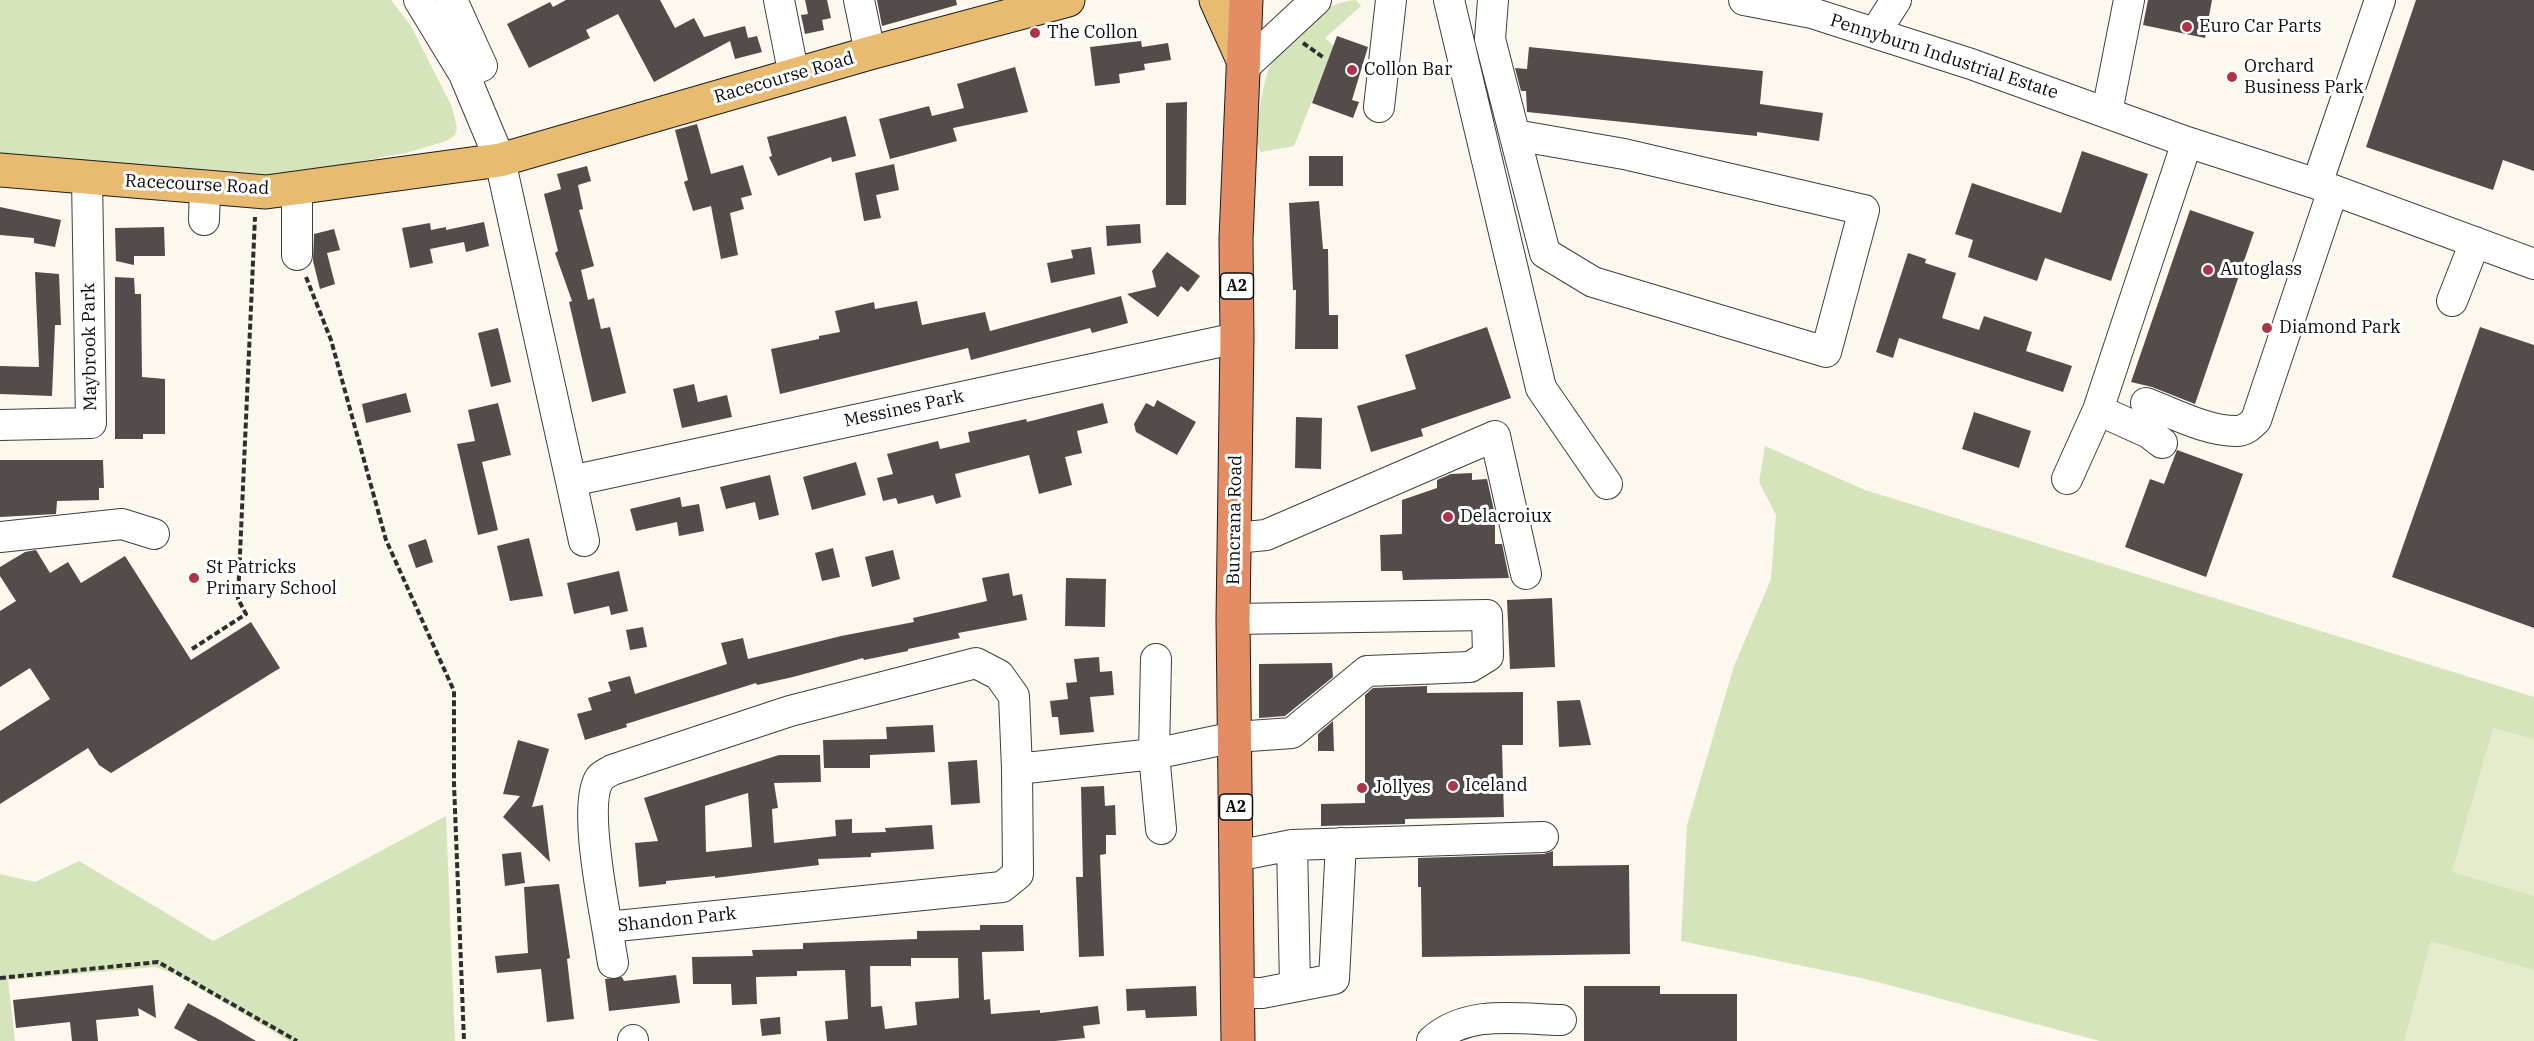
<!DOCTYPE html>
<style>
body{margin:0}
canvas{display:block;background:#fdf8ee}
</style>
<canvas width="2534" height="1041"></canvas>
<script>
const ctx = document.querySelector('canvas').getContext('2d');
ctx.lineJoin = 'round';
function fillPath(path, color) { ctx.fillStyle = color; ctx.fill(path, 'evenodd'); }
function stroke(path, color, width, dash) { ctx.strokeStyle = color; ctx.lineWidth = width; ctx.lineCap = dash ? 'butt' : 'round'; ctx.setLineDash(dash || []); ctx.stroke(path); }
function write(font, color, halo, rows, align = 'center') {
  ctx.font = font + ' "IBM Plex Serif",serif'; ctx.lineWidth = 6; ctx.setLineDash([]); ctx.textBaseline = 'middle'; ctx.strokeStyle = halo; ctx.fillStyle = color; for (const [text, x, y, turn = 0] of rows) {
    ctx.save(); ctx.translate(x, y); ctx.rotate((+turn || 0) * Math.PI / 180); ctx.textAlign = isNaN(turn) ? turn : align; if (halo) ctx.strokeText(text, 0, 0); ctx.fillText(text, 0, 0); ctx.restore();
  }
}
fillPath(new Path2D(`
 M0 0H391L411 26 452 107 457 128 455 135 446 141 406 153 277 176 0 159Z
 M1356 0 1361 6 1325 38 1334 46 1294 146 1261 152C1252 136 1256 130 1259 113 1262 96 1264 79 1271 64 1284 37 1326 0 1356 0Z
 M1765 446 1865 490 2534 697V1041H2100L1866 979 1681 941 1687 825 1734 666 1771 579 1776 515 1759 482Z
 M446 816 455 1041H289L177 975 155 967 8 980 15 1041H0V874L35 882 79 861 213 941Z`), '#d6e4bb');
fillPath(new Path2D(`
 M2493 728 2534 739V896L2452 872Z
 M2431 941 2534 970V1041H2404Z`), '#e5eccc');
fillPath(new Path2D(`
 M566 0H660L675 28 694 18 704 37 745 26 748 38 757 36 762 52 735 59 730 41 654 82 618 14 586 30 590 38 529 68 507 24 550 2 553 7Z
 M805 0H827L831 18 822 20 824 30 805 34 801 15 808 14Z
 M877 0H956L957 5 882 26Z
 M2148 0H2212L2205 38 2143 25Z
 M2416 0H2534V171L2503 160 2493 190 2366 147Z
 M1337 36 1368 47 1352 100 1359 102 1353 118 1312 103Z
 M1141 41 1142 47 1168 43 1171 60 1144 64 1145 70 1119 74 1120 83 1095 86 1090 47Z
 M1529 47 1763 71 1760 104 1823 113 1819 141 1757 132V136L1527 112 1526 91H1521L1515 68 1527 69Z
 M1015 67 1028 112 953 128 957 141 890 159 879 119 929 106 932 116 964 108 957 84Z
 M1187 102 1186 205H1166V103Z
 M846 116 856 156 832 162 831 157 778 176 769 157 772 156 767 137Z
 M697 124 711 174 743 165 752 195 741 198 744 209 730 213 738 255 721 259 711 206 693 211 684 182 688 180 675 130Z
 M2082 151 2148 174 2111 281 2045 258 2037 281 1968 257 1973 240 1955 234 1972 183 2061 213Z
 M1309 156H1343V186H1309Z
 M894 164 899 190 876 195 881 218 864 221 855 173Z
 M587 166 591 181 578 185 583 209 579 210 594 266 581 270 588 300 594 298 601 329 610 327 626 393 592 402 569 302 572 301 555 253 558 251 544 194 561 189 557 174Z
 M1319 201 1323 249H1328L1329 315H1338V349H1295L1296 290H1293L1289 203Z
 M0 207 61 220 55 247 34 243V238L0 235Z
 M2190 210 2254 232 2195 404 2152 387 2131 382Z
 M484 222 489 246 466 252 464 242 430 249 433 263 410 268 402 228 430 223 431 230 446 227V230Z
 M1140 224 1141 243 1107 246 1106 226Z
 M164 227 165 256H134V265L116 261 115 228Z
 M334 229 340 250 327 253 335 284 320 289 313 261 314 234Z
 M1091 247 1095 274 1051 283 1047 263 1073 258 1071 250Z
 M1167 252 1200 276 1188 292 1181 286 1158 317 1127 294 1156 287 1152 271Z
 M1908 253 1926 259 1925 263 1956 273 1942 318 1979 330 1984 316 2032 332 2026 351 2072 366 2063 392 1899 338 1893 358 1876 352Z
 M35 272 59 274 61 325H55L52 396 0 394V366L39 367Z
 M115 277 134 278 135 294H141L142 377 165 379V434H143V439H115Z
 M1121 296 1128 323 1092 333 1090 328 971 360 968 348 780 394 771 349 819 339V336L840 332 835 311 874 302 875 309 917 301 922 325 985 312 990 331Z
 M1487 327 1511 398 1421 429 1423 436 1371 452 1357 406 1416 389 1405 355Z
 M2480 327 2534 345V628L2392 577Z
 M498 328 511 382 491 387 478 333Z
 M694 384 698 402 727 395 732 417 682 428 673 389Z
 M406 393 411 412 366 423 362 404Z
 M1157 400 1196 422 1177 455 1136 432 1134 424 1146 403 1154 407Z
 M498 403 511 455 482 462 498 530 478 535 457 444 475 441 468 410Z
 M1103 403 1108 423 1077 431 1082 453 1065 457 1072 485 1039 494 1029 455 955 474 961 497 936 504 933 495 898 504 896 498 883 501 877 478 893 474 887 454 938 441 940 449 970 442 968 432 1026 419 1027 422Z
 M1974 412 2031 431 2019 468 1962 449Z
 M1296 417 1322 418 1321 469 1295 468Z
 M2177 450 2243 474 2206 577 2125 547 2150 479 2164 484Z
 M0 460H103L104 488H99V500L57 501 56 514 0 517Z
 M856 462 866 495 812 510 803 477Z
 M1472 473V480L1487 479 1495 515V544H1502L1509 578 1403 580 1402 571H1381L1380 535 1402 534V500L1437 488V480L1451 474Z
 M770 475 779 515 759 520 755 502 726 509 720 487Z
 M680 497 682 507 699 504 704 531 679 536 677 522 636 531 630 509Z
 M529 538 543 596 510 601 497 546Z
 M426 539 433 562 416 568 408 545Z
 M833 548 840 577 822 581 815 553Z
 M36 550 50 573 68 562 81 583 125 556 191 660 251 622 280 668 111 773 99 765 88 748 0 804V731L50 699 30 668 0 687V611L16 601 0 576V567L25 552Z
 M893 550 900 579 872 587 865 557Z
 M619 571 628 611 611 615 609 606 574 614 567 583Z
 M1009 573 1013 596 1022 594 1027 620 958 633 960 638 908 649V651L864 660 863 658 793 677 757 685 756 683 626 724 627 727 585 740 577 714 592 710 588 698 611 691 608 682 630 676 635 694 684 678 727 664 721 643 743 638 748 659 841 636 914 622 913 618 987 601 982 578Z
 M1066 578 1106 579 1105 627 1065 626Z
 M1552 598 1555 667 1510 669 1507 600Z
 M643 627 647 647 630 650 626 630Z
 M1099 657 1100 672 1112 671 1114 695 1090 697 1094 732 1060 735 1058 717H1052L1050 701 1068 699 1066 683 1077 682 1074 659Z
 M1332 663 1333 677 1285 716 1259 718V664Z
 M1427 686V693L1523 692V745H1502L1504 817 1405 819V824L1321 826V804L1365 803V695L1373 688Z
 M1580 700 1591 745 1559 747 1557 701Z
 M1333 721 1334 751H1318V734Z
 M933 725 935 752 870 755V768H824L823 740 887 739 886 727Z
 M518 740 549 749 532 807 543 805 550 862 503 817 520 796 503 794Z
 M779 755H820L821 782 774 783 778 808 772 809 774 843 836 836 835 820 852 819V833L886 832 885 828 932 825 934 849 871 853V857L818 859 819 865 715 878V876L666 881V884L639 887 635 843 658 841 644 798ZM748 793 752 847 706 852 705 806Z
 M977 760 980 803 951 805 948 762Z
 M1104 786 1105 806 1115 805 1116 835H1106V854L1100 855 1104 956 1079 957 1076 877H1083L1081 787Z
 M1553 851V866L1629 865 1630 954 1422 957 1421 887H1418V858L1544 854Z
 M521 852 525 883 505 886 502 854Z
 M559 884 570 958 567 959 574 1019 547 1022 541 969 497 973 495 956 528 953 524 887Z
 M980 925H1023L1024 951 982 952 984 1000 990 999 991 1014 1040 1010V1013L1098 1006 1100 1024 1083 1026 1085 1038 1055 1041H827L825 1021 848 1019 845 970 797 971V976L756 977 757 1004 732 1005 731 984H693L692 957 753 956 752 950 803 949V943L917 939V931L980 930ZM911 958H958L959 998 915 1002 917 1025 885 1029 882 1006 871 1007 870 966H911Z
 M676 975 680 1003 609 1011 605 979 622 977 624 981Z
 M153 985 156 1018 138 1008 139 1016 96 1020 98 1041H72L70 1022 16 1028 13 1000Z
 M1196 986 1197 1016 1146 1018 1145 1010 1127 1011 1126 989Z
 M1584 986H1660V994H1737V1041H1584Z
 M188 1003 220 1020 256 1041H198L174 1028Z
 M780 1017 781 1034 762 1036 760 1019Z`), '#544c4a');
const minor = new Path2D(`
 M419 0 464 74 500 160 571 481 1237 338
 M452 0 482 66 464 74
 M779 0 794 76
 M859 0 870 53
 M1449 0 1541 388 1607 484
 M1493 0 1490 39 1545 253 1593 282 1826 352 1864 210 1624 154 1515 135
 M1744 0 1812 13 1971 64 2187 142 2317 184 2534 264
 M1875 33 1896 0
 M1243 68 1316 0
 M1379 107 1391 0
 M2107 112 2129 0
 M2317 184 2380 0
 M204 220 205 187
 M297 255V188
 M2452 301 2475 242
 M2146 403C2173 413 2206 431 2236 431 2245 431 2250 426 2256 420L2333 190
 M0 425 91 423 87 178
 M2162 443 2149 433 2098 410 2187 142
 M2067 479 2098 410
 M571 481 584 541
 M0 537 122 524 154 534
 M1235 538 1266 535 1495 436 1526 574
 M1156 659 1154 754 1161 829
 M1017 769 1018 874 1002 887 607 927C602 897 583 802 600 778 602 775 609 772 612 770L790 711 976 663 999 675 1014 696 1017 769 1154 754 1235 737 1292 733 1367 671 1470 667 1488 656 1487 615 1233 619
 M1292 845 1295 985
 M1236 856 1292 845 1543 837
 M607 927 613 963
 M1237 993H1262L1334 979 1341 843
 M633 1041V1040
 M1432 1041C1467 1009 1518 1019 1561 1020`);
const major = new Path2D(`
 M1216 0 1243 60
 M0 170 266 192 500 160 870 53 1068 0`);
const highway = new Path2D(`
 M1238 1041 1233 619 1237 338 1236 239 1246 0`);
stroke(minor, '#3f3f3f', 32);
stroke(major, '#1d1d1d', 35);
stroke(highway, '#1d1d1d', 35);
stroke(new Path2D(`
 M1303 43 1324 58
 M306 277 331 340 386 540 454 691V784L464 1041
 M192 649 246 614 238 599 255 217
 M0 978 158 962 297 1041`), '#2e2e2e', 4, [6, 3]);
stroke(minor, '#fff', 30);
stroke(major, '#e9bb71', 33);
stroke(highway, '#e48d65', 33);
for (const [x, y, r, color] of [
 [2187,27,6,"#ad344b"],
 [1035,33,6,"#ad344b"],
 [1352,70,6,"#ad344b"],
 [2232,77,6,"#ad344b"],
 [2208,270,6,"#ad344b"],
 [2267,328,6,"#ad344b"],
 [1448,517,6,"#ad344b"],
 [194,578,6,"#ad344b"],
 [1453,786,6,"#ad344b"],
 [1362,788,6,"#ad344b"]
]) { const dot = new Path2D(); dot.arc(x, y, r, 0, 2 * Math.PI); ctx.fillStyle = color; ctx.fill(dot); stroke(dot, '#fff', 2); }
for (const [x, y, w] of [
 [1237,286,33],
 [1236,807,33]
]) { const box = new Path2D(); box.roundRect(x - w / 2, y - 13, w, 26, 4.5); ctx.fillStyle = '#fff'; ctx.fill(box); stroke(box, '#0c0c0c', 1.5); }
write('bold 16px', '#0c0c0c', null, [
 ["A2",1237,286],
 ["A2",1236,807]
]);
write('18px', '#0c0c0c', '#fff', [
 ["Euro Car Parts",2199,27],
 ["The Collon",1047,33],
 ["Orchard",2244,67],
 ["Business Park",2244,88],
 ["Collon Bar",1364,70],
 ["Autoglass",2220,270],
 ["Diamond Park",2279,328],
 ["Delacroiux",1460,517],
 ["St Patricks",206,568],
 ["Primary School",206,589],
 ["Iceland",1465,786],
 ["Jollyes",1374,788]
], 'left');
write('18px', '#0c0c0c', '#fff', [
 ["Pennyburn Industrial Estate",1944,57,18],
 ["Racecourse Road",784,78,-16],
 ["Racecourse Road",197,185,3],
 ["Maybrook Park",90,347,-91],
 ["Messines Park",904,409,-12],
 ["Buncrana Road",1235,520,-89],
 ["Shandon Park",677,920,-6]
]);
</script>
